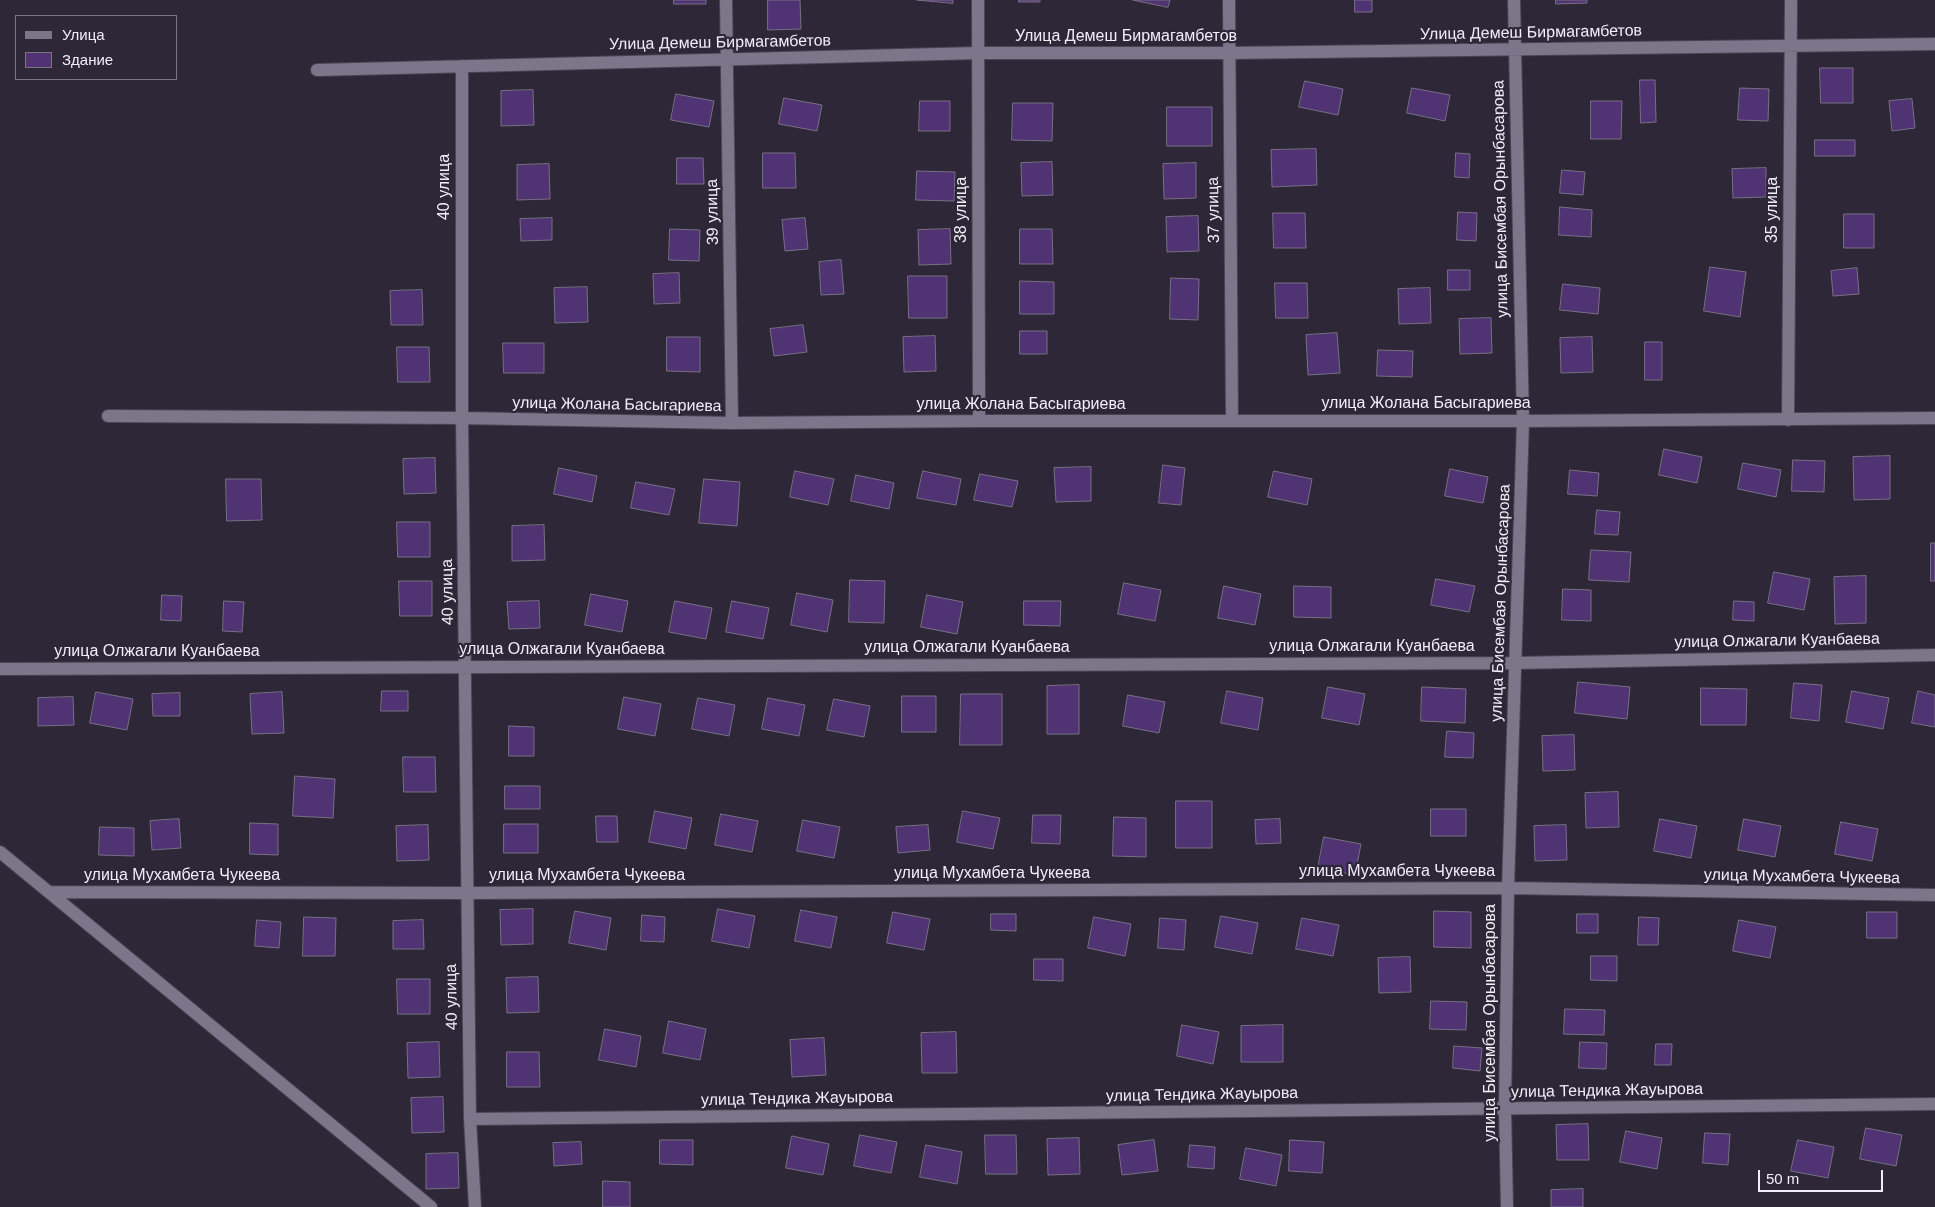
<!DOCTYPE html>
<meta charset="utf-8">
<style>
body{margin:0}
#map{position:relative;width:1935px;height:1207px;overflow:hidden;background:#2d2737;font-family:Helvetica,sans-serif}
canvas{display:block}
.legend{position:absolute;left:15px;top:15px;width:162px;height:65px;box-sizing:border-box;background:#2d2737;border:1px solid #7b7685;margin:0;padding:6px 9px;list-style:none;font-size:15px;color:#f1edf9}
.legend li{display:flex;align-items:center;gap:10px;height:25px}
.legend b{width:25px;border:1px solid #7b7685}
.scale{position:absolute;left:1758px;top:1170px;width:125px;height:22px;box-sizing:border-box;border:2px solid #f1edf9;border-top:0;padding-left:6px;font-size:15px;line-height:18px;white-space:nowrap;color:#f1edf9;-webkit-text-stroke:4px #2d2737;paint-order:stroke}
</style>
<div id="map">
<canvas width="1935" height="1207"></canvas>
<ul class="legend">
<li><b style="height:6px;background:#7d768a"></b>Улица</li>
<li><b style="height:14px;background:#4f3373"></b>Здание</li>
</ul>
<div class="scale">50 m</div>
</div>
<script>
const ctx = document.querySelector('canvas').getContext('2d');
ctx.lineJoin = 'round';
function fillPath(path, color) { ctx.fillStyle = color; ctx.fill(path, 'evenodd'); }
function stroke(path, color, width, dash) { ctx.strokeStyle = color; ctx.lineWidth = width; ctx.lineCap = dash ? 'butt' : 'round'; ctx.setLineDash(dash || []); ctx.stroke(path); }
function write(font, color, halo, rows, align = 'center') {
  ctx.font = font + ' Helvetica,sans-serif'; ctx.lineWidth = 4.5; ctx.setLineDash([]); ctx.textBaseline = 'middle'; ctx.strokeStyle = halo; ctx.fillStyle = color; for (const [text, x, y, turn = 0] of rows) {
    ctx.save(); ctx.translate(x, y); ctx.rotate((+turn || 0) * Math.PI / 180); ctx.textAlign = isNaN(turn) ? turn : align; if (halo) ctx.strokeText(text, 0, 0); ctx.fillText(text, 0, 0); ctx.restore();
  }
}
const building = new Path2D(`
 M674 0H706V4H674Z
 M768 0H800L801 29 768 30Z
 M917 0H953V3Z
 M1019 0H1040V2H1019Z
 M1133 0H1170L1168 7Z
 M1355 0H1372V12H1355Z
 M1556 0H1587V3L1556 4Z
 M1820 68H1853V103H1821Z
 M1640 80H1655L1656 122 1641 123Z
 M1305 81 1343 89 1338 115 1299 107Z
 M1412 88 1450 95 1445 121 1407 113Z
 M1740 88 1769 89 1768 121 1738 120Z
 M533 90 534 125 501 126V91Z
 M676 94 714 101 709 127 671 120Z
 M784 98 822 105 817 131 779 124Z
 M1912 99 1915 128 1892 131 1889 101Z
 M920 101H950V131H919Z
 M1591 101H1622L1621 139H1591Z
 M1013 103H1053L1052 141 1012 140Z
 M1167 107H1212V146H1167Z
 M1815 140H1855V156H1815Z
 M1316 149 1317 185 1272 187 1271 150Z
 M763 153H795L796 188H763Z
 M1456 153 1470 154 1469 178 1455 177Z
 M677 158H703L704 184H677Z
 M1052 162 1053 195 1022 196 1021 163Z
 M1196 163V198L1164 199 1163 164Z
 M549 164 550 199 517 200V165Z
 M1766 168V197L1733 198 1732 169Z
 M1562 170 1585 172 1583 195 1560 193Z
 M917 171 955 172 954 201 916 200Z
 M1560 207 1592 210 1591 237 1559 235Z
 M1458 212 1477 213 1476 241 1457 240Z
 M1273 213H1305L1306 248H1274Z
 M1844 214H1874V248H1844Z
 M1198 216 1199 251 1167 252 1166 217Z
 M552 218V240L521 241 520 219Z
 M805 218 808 249 785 251 782 220Z
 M670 229 700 230 699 261 669 260Z
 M950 229 951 264 919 265 918 230Z
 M1020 229H1052L1053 264H1020Z
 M841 260 844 294 821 295 819 262Z
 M1710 267 1746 272 1740 317 1704 311Z
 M1857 268 1859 294 1833 296 1831 271Z
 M1448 270H1470V290H1448Z
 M679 273 680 303 654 304 653 274Z
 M908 276H947V318H909Z
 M1171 278 1199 279 1198 320 1170 319Z
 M1020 281 1054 282V314H1020Z
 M1275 283H1307L1308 318H1276Z
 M1563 284 1600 288 1598 314 1560 310Z
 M587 287 588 322 555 323 554 288Z
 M1430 288 1431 323 1399 324 1398 289Z
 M422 290 423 325H391L390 291Z
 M1491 318 1492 353 1460 354 1459 319Z
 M803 325 807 352 774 356 770 329Z
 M1020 331H1047V354H1020Z
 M1337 333 1340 373 1308 375 1306 335Z
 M935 336 936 371 904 372 903 337Z
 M667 337H700V372L667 371Z
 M1592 337 1593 372 1561 373 1560 338Z
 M1645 342H1662V380H1645Z
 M503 343H544V373H504Z
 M397 347H429L430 382H398Z
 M1378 350 1413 351 1412 377 1377 376Z
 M1664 449 1702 457 1697 483 1659 475Z
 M1890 456V499L1854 500 1853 457Z
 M435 458 436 493 404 494 403 459Z
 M1793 460 1825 461 1824 492 1792 491Z
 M1743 463 1781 470 1776 497 1738 489Z
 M1163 465 1185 468 1181 505 1159 503Z
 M1091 467V501L1056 502 1054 468Z
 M559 468 597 476 592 502 554 494Z
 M1450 469 1488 477 1483 503 1445 496Z
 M1570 470 1599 473 1597 496 1568 494Z
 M795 471 834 479 828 505 790 497Z
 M923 471 961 479 956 505 917 498Z
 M1274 471 1312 479 1307 505 1268 497Z
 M980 474 1018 481 1012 507 974 500Z
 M856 475 894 483 889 509 851 501Z
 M226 479H261L262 520 227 521Z
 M704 479 740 482 737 526 699 523Z
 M636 482 675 489 669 515 631 508Z
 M1597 510 1620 512 1618 535 1595 534Z
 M397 522H430V557H398Z
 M544 525 545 560 512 561V526Z
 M1931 543H1935V581H1931Z
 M1591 550 1631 552 1629 582 1589 580Z
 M1774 572 1810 579 1804 610 1768 603Z
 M1866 576V623L1835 624 1834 577Z
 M1436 579 1475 586 1469 612 1431 605Z
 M850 580 885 581 884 623 849 622Z
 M399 581H432V616H400Z
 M1124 583 1161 590 1155 621 1118 614Z
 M1224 586 1261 594 1255 625 1218 618Z
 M1294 586 1331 587V618L1294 617Z
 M1563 589 1591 590V621L1562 620Z
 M797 593 833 600 827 632 791 625Z
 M591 594 628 601 622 632 585 625Z
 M162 595 182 596 181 621 161 620Z
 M927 595 963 602 957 634 921 627Z
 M224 601 244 602 242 632 223 631Z
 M539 601 540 628 509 629 507 602Z
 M675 601 712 608 706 639 669 632Z
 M732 601 769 608 763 639 726 632Z
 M1024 601H1061L1060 626 1024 625Z
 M1734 601 1754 602V621L1733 620Z
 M1578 682 1630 687 1627 719 1575 713Z
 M1794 683 1822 685 1819 721 1791 718Z
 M1079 685V734H1047V686Z
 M1328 687 1365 694 1359 725 1322 718Z
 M1422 687 1466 689 1465 723 1421 721Z
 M1701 688 1747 689 1746 725H1701Z
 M382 691H408V711H381Z
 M1227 691 1263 698 1258 730 1221 723Z
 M1852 691 1889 698 1883 729 1846 722Z
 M1918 691 1935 695V727L1912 723Z
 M96 692 133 699 127 730 90 723Z
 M282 692 284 733 252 734 250 694Z
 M180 693V716H153L152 694Z
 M961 694H1002V745H960Z
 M1128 695 1165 702 1159 733 1123 726Z
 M902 696H936V732H902Z
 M73 697 74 725 38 726V698Z
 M624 697 661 704 655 736 618 729Z
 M698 698 735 705 729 736 692 729Z
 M768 698 805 705 799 736 762 729Z
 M834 699 870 706 864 737 827 730Z
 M509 726 534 727V756H509Z
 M1447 731 1474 733 1473 758 1445 757Z
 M1574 735 1575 770 1543 771 1542 736Z
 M403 757H435L436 792H404Z
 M295 776 335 779 333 818 293 816Z
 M505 786H540V809H505Z
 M1618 792 1619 827 1586 828 1585 793Z
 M1176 801H1212V848H1176Z
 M1431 809H1466V836H1431Z
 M655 811 692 818 686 849 649 842Z
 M963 811 1000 818 993 849 957 842Z
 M721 814 758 821 752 852 715 845Z
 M1033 815H1061L1060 844 1032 843Z
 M596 816H617L618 842H597Z
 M1114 817 1146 818V857L1113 856Z
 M179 819 181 848 152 850 150 821Z
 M1280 819 1281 843 1256 844 1255 820Z
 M1660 819 1697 826 1691 858 1654 851Z
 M1744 819 1781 826 1775 857 1738 850Z
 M803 820 840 827 834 858 797 851Z
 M1841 822 1878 829 1872 861 1835 854Z
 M250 823 278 824V855L250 854Z
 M504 824H538V853H504Z
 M428 825 429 860 397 861 396 826Z
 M928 825 930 850 898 853 896 827Z
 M1566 825 1567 860 1535 861 1534 826Z
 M100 827 134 828V856L99 855Z
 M1324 837 1361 844 1355 875 1318 868Z
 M533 909V944L501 945 500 910Z
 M718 909 755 916 749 948 712 941Z
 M801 910 837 917 831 948 795 941Z
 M575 911 611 918 606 950 569 943Z
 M1434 911 1471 912V948L1434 947Z
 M893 912 930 919 924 950 887 943Z
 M1867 912H1897V938H1867Z
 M991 914H1016V931L991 930Z
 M1577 914H1598V933H1577Z
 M642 915 665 917 664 942 641 941Z
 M1221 916 1258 923 1252 954 1215 947Z
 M304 917 336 918 335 956H303Z
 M1094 917 1131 924 1125 956 1088 948Z
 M1639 917 1659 918 1658 945H1638Z
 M1160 918 1186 920 1184 950 1158 948Z
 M1302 918 1339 925 1333 956 1296 949Z
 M257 920 281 922 279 948 255 946Z
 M423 920 424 949H393V921Z
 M1739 920 1776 927 1770 958 1733 951Z
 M1591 956H1617V981L1591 980Z
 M1410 957 1411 992 1379 993 1378 958Z
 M1034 959H1063V981L1034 980Z
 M538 977 539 1012 507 1013 506 978Z
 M397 979H430V1014H398Z
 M1431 1001 1467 1002 1466 1030 1430 1029Z
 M1565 1009 1605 1010 1604 1035 1564 1034Z
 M669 1021 706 1029 700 1060 663 1053Z
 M1182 1025 1219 1032 1213 1064 1177 1056Z
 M1283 1025V1062H1241V1026Z
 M605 1029 641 1036 636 1067 599 1060Z
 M956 1032 957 1073H922L921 1033Z
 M824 1038 826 1075 792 1077 790 1040Z
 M439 1042 440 1077 408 1078 407 1043Z
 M1580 1042 1607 1043 1606 1069 1579 1068Z
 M1656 1044H1672L1671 1065H1655Z
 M1454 1046 1482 1048 1480 1071 1453 1068Z
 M507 1052H539L540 1087H507Z
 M443 1097 444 1132 412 1133 411 1098Z
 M1588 1124 1589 1160H1557L1556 1125Z
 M1866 1128 1902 1135 1896 1166 1860 1159Z
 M1626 1131 1662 1138 1657 1169 1620 1162Z
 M1705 1133 1730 1134 1728 1165 1703 1163Z
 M860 1135 897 1142 891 1173 854 1166Z
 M985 1135H1016L1017 1174H986Z
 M792 1136 829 1144 823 1175 786 1168Z
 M1079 1138 1080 1174 1048 1175 1047 1139Z
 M660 1140H693V1165L660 1164Z
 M1154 1140 1158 1171 1122 1175 1118 1145Z
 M1290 1140 1324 1142 1322 1173 1289 1171Z
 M1798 1140 1834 1147 1828 1178 1791 1171Z
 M581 1142 582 1164 554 1166 553 1143Z
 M926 1145 962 1152 957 1184 920 1177Z
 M1190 1145 1215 1147 1214 1169 1188 1167Z
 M1246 1148 1282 1155 1276 1186 1240 1179Z
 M458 1153 459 1188 426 1189V1154Z
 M603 1181 630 1182V1207H603Z
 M1583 1189V1207H1551V1190Z`);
fillPath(building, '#4f3373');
stroke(building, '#787084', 1);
const minor = new Path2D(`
 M726 0 732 423
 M978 0 979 421
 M1229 0 1232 420
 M462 66V418L470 1119 475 1207
 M317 70 978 53H1228L1935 44
 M108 416 462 418 732 423 979 421H1523L1935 418
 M1788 420 1791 0
 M0 669 1515 663 1935 655
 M0 852 431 1207
 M49 892 467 893 1508 888 1935 895
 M470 1119 1935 1104
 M1507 1207 1505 1109 1508 888 1523 421 1514 0`);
stroke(minor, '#4a4453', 14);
stroke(minor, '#7d768a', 12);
write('16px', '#f1edf9', '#2d2737', [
 ["Улица Демеш Бирмагамбетов",1531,33,-1],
 ["Улица Демеш Бирмагамбетов",1126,37],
 ["Улица Демеш Бирмагамбетов",720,43,-1],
 ["40 улица",445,187,-90],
 ["улица Бисембая Орынбасарова",1501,199,-91],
 ["38 улица",962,210,-90],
 ["37 улица",1214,210,-91],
 ["35 улица",1773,210,-90],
 ["39 улица",713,212,-91],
 ["улица Жолана Басыгариева",1426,404],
 ["улица Жолана Басыгариева",617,405,1],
 ["улица Жолана Басыгариева",1021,405],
 ["40 улица",448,592,-91],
 ["улица Бисембая Орынбасарова",1501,603,-88],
 ["улица Олжагали Куанбаева",1777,641,-1],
 ["улица Олжагали Куанбаева",1372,647],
 ["улица Олжагали Куанбаева",967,648],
 ["улица Олжагали Куанбаева",562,650],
 ["улица Олжагали Куанбаева",157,652],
 ["улица Мухамбета Чукеева",1397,872],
 ["улица Мухамбета Чукеева",992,874],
 ["улица Мухамбета Чукеева",182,876],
 ["улица Мухамбета Чукеева",587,876],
 ["улица Мухамбета Чукеева",1802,877,1],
 ["40 улица",452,997,-91],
 ["улица Бисембая Орынбасарова",1491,1023,-90],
 ["улица Тендика Жауырова",1607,1091,-1],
 ["улица Тендика Жауырова",1202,1095,-1],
 ["улица Тендика Жауырова",797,1099,-1]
]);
</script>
